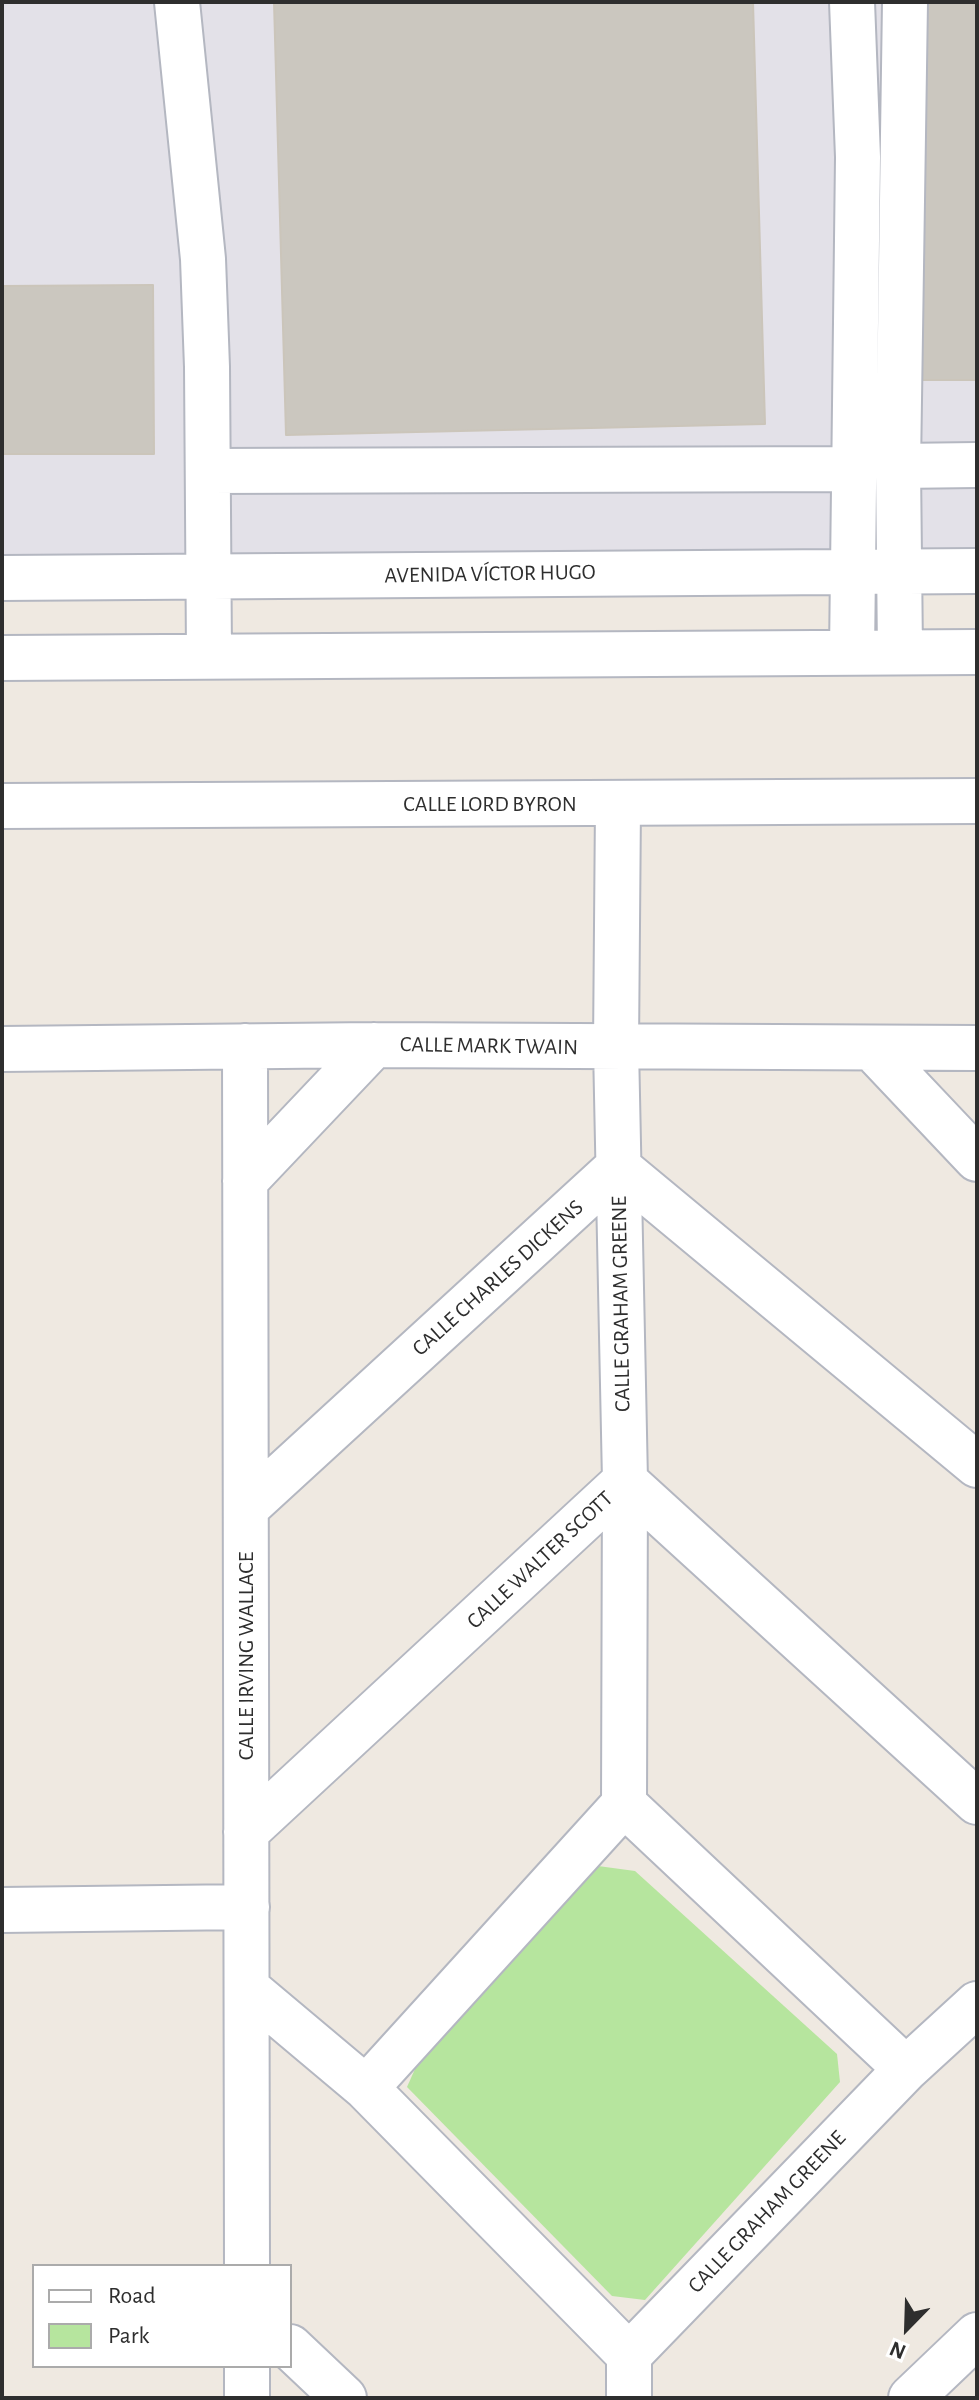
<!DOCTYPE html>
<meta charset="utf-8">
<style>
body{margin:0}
#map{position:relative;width:979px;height:2400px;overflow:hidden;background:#efe9e1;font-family:"Alegreya Sans",sans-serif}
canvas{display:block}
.frame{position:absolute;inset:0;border:4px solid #2e2e2e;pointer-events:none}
.legend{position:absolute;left:32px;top:2264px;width:260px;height:104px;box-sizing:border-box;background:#fff;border:2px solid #ababab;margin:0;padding:10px 14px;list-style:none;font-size:24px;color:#2e2e2e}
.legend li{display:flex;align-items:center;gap:16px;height:40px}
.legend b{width:40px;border:2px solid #ababab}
.north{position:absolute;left:867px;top:2288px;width:80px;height:80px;-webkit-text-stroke:6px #fff;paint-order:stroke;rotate:203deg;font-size:22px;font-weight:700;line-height:32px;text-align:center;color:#2e2e2e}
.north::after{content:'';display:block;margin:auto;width:28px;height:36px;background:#2e2e2e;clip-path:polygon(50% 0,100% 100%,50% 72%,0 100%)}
</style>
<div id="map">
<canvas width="979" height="2400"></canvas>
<div class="frame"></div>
<ul class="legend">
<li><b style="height:10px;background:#fff"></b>Road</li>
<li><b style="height:22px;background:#b6e59e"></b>Park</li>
</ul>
<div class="north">N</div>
</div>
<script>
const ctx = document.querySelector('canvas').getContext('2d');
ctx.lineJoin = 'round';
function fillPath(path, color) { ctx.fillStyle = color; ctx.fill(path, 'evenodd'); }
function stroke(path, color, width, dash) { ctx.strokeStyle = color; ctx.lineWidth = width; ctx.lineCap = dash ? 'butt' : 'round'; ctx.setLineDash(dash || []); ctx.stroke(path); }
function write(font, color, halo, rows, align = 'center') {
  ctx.font = font + ' "Alegreya Sans",sans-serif'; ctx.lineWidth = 6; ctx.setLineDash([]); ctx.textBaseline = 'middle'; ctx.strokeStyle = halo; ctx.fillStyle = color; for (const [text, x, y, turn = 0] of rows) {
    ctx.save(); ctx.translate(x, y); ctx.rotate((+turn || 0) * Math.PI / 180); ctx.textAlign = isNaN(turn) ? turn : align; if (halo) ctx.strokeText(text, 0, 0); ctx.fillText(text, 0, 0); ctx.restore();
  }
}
fillPath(new Path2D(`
 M2 2H977V549L2 564Z`), '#e3e1e8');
fillPath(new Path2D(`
 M598 1866 635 1871 837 2054 840 2082 645 2300 612 2296 407 2087 415 2069Z`), '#b6e59e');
const building = new Path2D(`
 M274 2H753L765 424 286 435Z
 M919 2H977V380H916Z
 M153 285 154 454H2V286Z`);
fillPath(building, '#cbc7bf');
stroke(building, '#cbc5ba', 2);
const minor = new Path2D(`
 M177 2 203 259 207 367 209 655
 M852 2 858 157 852 652
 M898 466 977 465
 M208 471 855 469
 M2 578 977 571
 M900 652 898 466 905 2
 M2 658 977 652
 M2 806 977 801
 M245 1046 247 2266
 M2 1049 374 1045 977 1048
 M873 1049 977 1159
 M245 1181 374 1045
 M246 1508 618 1167 977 1465
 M624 1804 906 2069
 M246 1832 625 1481 977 1802
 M2 1910 247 1907
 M247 1988 366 2088 629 2355
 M366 2088 624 1804 625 1481 616 1047 618 804
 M290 2347 344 2398
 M247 2366V2398
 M629 2398V2355L906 2069 977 2004
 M911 2398 977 2335`);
stroke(minor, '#b4b7c1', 48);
stroke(minor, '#fff', 44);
write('22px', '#2e2e2e', '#fff', [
 ["AVENIDA VÍCTOR HUGO",490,574,-1],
 ["CALLE LORD BYRON",490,804],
 ["CALLE MARK TWAIN",489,1046,1],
 ["CALLE CHARLES DICKENS",498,1278,-42],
 ["CALLE GRAHAM GREENE",621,1304,-91],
 ["CALLE WALTER SCOTT",540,1560,-43],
 ["CALLE IRVING WALLACE",246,1656,-90],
 ["CALLE GRAHAM GREENE",767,2212,-46]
]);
</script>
